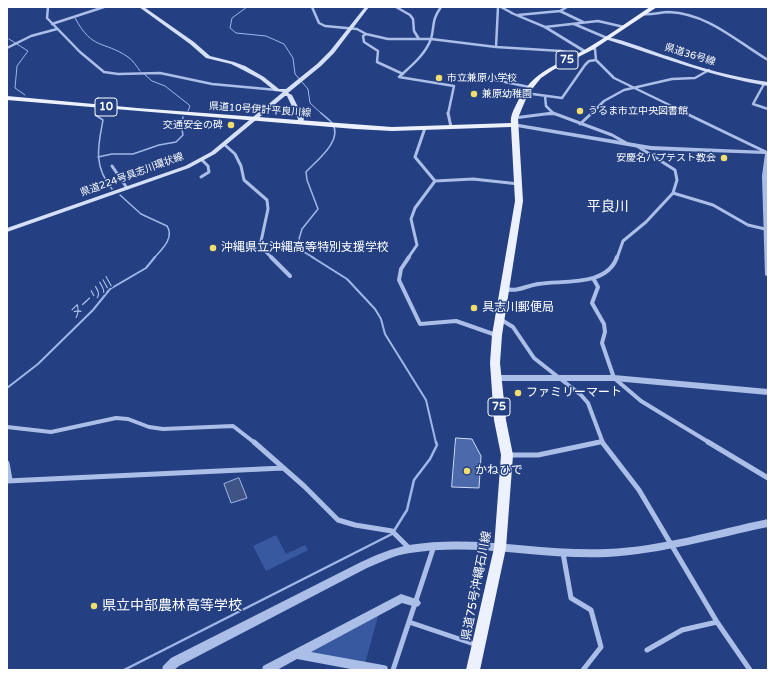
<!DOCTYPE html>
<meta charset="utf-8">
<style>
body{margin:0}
#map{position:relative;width:775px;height:677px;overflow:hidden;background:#244082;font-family:"Varela Round",sans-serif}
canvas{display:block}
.frame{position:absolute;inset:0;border:8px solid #fff;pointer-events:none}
</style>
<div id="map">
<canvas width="775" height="677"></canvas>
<div class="frame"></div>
</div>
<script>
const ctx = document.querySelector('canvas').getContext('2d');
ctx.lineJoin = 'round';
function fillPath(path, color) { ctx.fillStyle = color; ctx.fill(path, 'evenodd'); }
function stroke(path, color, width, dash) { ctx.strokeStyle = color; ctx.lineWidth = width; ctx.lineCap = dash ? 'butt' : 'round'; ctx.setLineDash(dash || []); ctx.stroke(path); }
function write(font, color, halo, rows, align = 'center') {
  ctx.font = font + ' "Varela Round","Noto Sans JP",sans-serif'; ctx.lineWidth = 3; ctx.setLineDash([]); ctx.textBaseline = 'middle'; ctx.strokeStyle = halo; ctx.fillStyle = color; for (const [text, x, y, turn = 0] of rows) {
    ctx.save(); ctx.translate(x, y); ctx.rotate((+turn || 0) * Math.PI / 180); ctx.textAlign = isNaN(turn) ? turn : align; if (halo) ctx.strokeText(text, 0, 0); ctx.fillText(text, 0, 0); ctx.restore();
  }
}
fillPath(new Path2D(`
 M276 535 286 554 305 545 308 550 266 571 253 546Z
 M380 609 364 667 296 654Z`), '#3858a0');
const water = new Path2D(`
 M239 478 247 498 231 503 224 484Z`);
fillPath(water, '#3f5384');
stroke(water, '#9fb7e8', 1);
stroke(new Path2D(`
 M247 7 232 18 230 28 236 33 266 36 284 44 293 58 295 74 308 89 310 103 322 114
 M75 18C93 51 103 40 128 57 133 60 137 67 140 71
 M9 39 28 51 17 66 15 88 25 95
 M144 74 152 81 165 86 188 104 190 106 188 111`), '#9fb7e8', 1);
stroke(new Path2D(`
 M95 115 103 120C98 146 93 166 112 189
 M98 157 112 154H133L159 145 176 142 183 135 181 125 183 117
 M120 195 141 214 167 226C175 238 161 250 154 258
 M314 258 304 252 299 239 302 229 318 209 307 180 306 172C316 161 344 140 332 123 330 120 324 116 321 113`), '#9fb7e8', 1.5);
stroke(new Path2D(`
 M312 257 347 279 375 309 381 319 385 334 426 400 436 443
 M7 388 38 364 93 310 110 289 146 268 155 257`), '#9fb7e8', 2);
stroke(new Path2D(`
 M124 670 392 534 407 510 414 480 430 459 437 445 436 442`), '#9fb7e8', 2.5);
const building = new Path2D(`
 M456 438 472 439 481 456 479 488 452 487Z`);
fillPath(building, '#4c69ab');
stroke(building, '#cfdbf6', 1);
stroke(new Path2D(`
 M48 7 47 18 80 52 104 72 118 74 160 73 212 84 277 90
 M312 7 319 23 325 26 357 29 366 34 388 39H431L496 47 561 51 577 55
 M396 7 410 15 413 19 414 31 419 39
 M441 7C431 21 435 25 431 39 425 55 411 66 399 77L454 86 448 114
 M501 7 512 13
 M560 11 583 22
 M644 14C652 15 660 12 669 12 709 14 736 41 768 60
 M518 15 560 11 567 7
 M52 24 104 7
 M574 24 607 38
 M545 27 598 21 624 27
 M366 34 363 36 364 42 378 51 377 62 403 74
 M496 47 498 7
 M7 48 31 36 57 29
 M592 48 595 49 596 60 614 78 688 114
 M486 78 529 87
 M764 84 753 104 768 109
 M525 93 562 98 585 65 589 61 596 60
 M545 96 546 106 553 113
 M547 114H555
 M591 114 604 101 624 90 672 79 695 78 709 70`), '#abbee7', 2.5);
stroke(new Path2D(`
 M448 113 451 127
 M685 113 768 153
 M514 118 553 113 612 135 628 144
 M580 124 592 113
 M425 128 415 157 435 181
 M225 145 235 154 241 166 244 180 267 200 268 209 260 246 272 258
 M112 166 127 188
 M201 177 209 172 208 166 202 160
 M673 193 713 205 748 225 765 229
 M408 258 417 245 411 219 415 208 435 181 473 179 519 184
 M617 258 623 241 646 222 673 193 677 180 675 170 637 146`), '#abbee7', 3);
stroke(new Path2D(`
 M271 257 290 276
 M409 257 401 269 399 280 420 324 456 321 496 335
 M593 278 598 287 592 303 604 324 605 332 602 343 614 378 641 401 710 443
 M505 289C519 292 525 286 538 284 563 280 607 287 617 257
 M500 319 513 327 534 358 581 395 588 403 603 443
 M7 427 51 432 116 418 128 419 149 427 163 429 233 426 255 443
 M595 443 602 441`), '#abbee7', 4);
stroke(new Path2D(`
 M254 442 304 486 338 520 355 525 392 531 410 549
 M602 442 639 490 717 622 750 670
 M708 442 768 478
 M508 455H538L600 442
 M7 463 10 480
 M7 481 283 468
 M563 553 571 598 591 610 601 647 583 670
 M409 622 477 645
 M647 650 682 630 717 622
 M393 670 434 546`), '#abbee7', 5);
fillPath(new Path2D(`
 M512 12 546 26 587 51 583 52 544 28 511 14 510 13Z
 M513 123 651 146 768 151V277L765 275 762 176 765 154 651 150 511 126 510 125Z
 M496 375H614L768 389V395L614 381H496L493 380 492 378 493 376Z
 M768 519V527C715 538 662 554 607 557 541 560 476 542 410 553 395 555 381 562 367 568L179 666 174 670H162L163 666 171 658 361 562C376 555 393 548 409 545 475 534 541 552 607 549 662 547 715 530 768 519Z
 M401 594 419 600 421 603 419 606 416 607 402 603 311 652 383 665 387 666 388 670H356L297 659 277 670H262L263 666Z`), '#abbee7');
fillPath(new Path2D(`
 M139 7H144L194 42 210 56 234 62 245 66 264 77 279 89H286L317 64 330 51 365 7H369L334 53 321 66 288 93 292 95 304 119 302 124 297 123 298 119 287 96H285L215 154 189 168 7 232V228L185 166 211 152 283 92 275 91 260 79 241 69 231 64 206 58 190 44Z
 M605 37C617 37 653 52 667 56 700 68 733 77 768 82V86C712 77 659 56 605 39Z`), '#d5dff6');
fillPath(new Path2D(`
 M650 7H657L594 49 553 70 541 78 528 94 518 118 523 201 502 335 500 363 506 420 513 455 506 548 480 670H466L494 548 501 455 494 420 490 363 492 335 515 201 511 127 392 131 355 129 7 100V96L137 108 392 127 511 123C510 116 514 109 517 103 532 69 562 64 591 46 611 34 630 20 650 7Z`), '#edf1fd');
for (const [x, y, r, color] of [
 [439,78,4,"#f2de6f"],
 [474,94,4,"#f2de6f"],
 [580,111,4,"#f2de6f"],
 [231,125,4,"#f2de6f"],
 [724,158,4,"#f2de6f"],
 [213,248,4,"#f2de6f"],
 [474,308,4,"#f2de6f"],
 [518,393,4,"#f2de6f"],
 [467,471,4,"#f2de6f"],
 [94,606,4,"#f2de6f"]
]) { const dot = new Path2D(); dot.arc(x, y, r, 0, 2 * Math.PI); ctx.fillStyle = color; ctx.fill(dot); stroke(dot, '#244082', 1.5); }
write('10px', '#fff', '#244082', [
 ["県道36号線",690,55,17],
 ["県道10号伊計平良川線",260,110,4],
 ["県道224号具志川環状線",132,175,-20]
]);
write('10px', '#fff', '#244082', [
 ["市立兼原小学校",447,78],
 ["兼原幼稚園",482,94],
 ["うるま市立中央図書館",588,111],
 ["交通安全の碑",223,125,"right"],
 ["安慶名バプテスト教会",716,158,"right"]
], 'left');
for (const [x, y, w] of [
 [567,60,22],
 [106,107,22],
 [499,407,22]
]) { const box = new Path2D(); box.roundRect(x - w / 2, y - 9, w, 18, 3); ctx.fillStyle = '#244082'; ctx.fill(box); stroke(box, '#fff', 1); }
write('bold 11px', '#fff', null, [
 ["75",567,60],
 ["10",106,107],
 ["75",499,407]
]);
write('12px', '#fff', '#244082', [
 ["沖縄県立沖縄高等特別支援学校",221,248],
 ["具志川郵便局",482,308],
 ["ファミリーマート",526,393],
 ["かねひで",475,471]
], 'left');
write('12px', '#fff', '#244082', [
 ["県道75号沖縄石川線",477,586,-79]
]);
write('italic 13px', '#b7c9ef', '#244082', [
 ["ヌーリ川",91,299,-43]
]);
write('14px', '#fff', '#244082', [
 ["平良川",608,207]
]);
write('14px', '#fff', '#244082', [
 ["県立中部農林高等学校",102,606]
], 'left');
</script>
